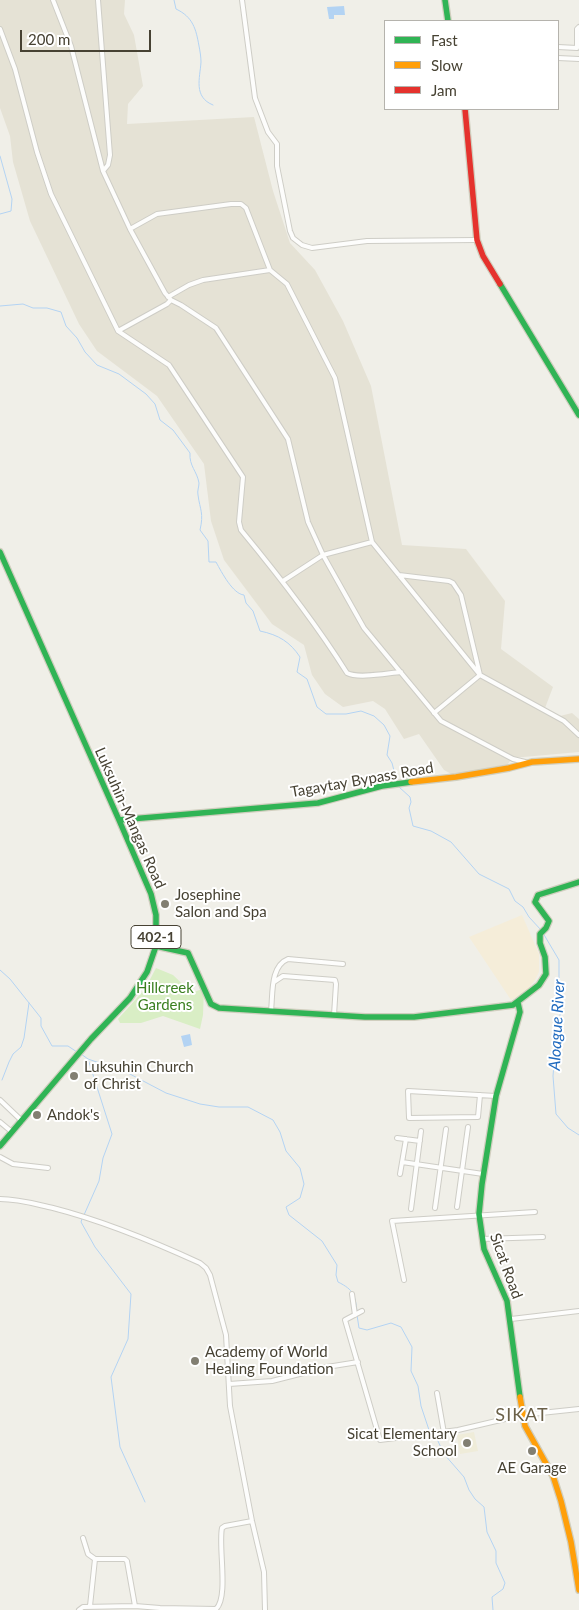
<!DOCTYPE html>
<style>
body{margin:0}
#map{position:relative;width:579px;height:1610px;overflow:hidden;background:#f0efe8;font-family:Lato,sans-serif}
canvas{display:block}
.legend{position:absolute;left:384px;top:20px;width:175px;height:90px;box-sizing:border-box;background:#fff;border:1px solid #b5b3ad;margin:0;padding:6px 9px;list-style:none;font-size:15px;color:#474233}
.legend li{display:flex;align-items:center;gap:10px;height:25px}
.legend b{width:25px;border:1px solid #b5b3ad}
.scale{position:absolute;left:20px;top:30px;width:131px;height:22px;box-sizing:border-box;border:2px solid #474233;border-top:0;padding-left:6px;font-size:15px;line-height:18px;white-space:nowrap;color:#474233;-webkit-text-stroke:4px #fff;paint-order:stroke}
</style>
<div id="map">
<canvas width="579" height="1610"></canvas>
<ul class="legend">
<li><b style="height:6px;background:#30b455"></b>Fast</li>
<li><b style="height:6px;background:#ff9f0a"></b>Slow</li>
<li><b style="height:6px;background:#e5322d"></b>Jam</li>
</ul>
<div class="scale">200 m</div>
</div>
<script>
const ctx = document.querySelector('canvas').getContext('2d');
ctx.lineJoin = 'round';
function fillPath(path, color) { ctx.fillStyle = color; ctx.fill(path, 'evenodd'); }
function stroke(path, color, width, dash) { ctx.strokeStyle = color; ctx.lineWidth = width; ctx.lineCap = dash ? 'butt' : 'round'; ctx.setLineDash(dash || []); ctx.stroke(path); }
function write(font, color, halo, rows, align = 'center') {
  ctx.font = font + ' Lato,sans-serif'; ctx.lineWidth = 4; ctx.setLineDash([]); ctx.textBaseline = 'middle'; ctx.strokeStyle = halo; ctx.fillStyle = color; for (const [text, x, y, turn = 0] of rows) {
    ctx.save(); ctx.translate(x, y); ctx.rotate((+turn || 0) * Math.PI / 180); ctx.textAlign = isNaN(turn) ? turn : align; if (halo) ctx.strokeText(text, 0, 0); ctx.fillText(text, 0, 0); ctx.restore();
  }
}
fillPath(new Path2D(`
 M0 0H125L124 14 134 35 143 86 128 104 127 124 254 117 273 191 290 243 315 270 343 321 371 386 402 545 466 549 505 601 501 649 553 687 545 708 560 716 572 713 579 719V752L512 758 508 764 453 775 444 770 419 734 404 739 385 709 373 701 343 707 325 694 312 675 304 645 272 624 224 560 211 521 204 464 157 396 97 351 79 324 30 221 13 162 10 136 0 108Z`), '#e5e2d5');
fillPath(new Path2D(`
 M522 915 539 954V972L535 980 528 989 519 996 511 1000 469 937Z`), '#f5edd9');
fillPath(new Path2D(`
 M474 1432 478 1451 460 1454 457 1435Z`), '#efecd9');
fillPath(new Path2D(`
 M156 968 173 975 192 993 204 988 203 1015 200 1029 163 1016 141 1023H120L118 1019 145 989Z`), '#d9eec5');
fillPath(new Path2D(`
 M344 6 345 15H334V19H329L327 7Z
 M190 1034 192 1045 184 1047 181 1036Z`), '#b3d3f3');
stroke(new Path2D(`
 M174 0 176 9C193 17 196 29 199 46 200 51 201 57 201 62 200 78 193 97 213 105
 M0 156 12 199 11 211 0 214
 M0 306 23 304 33 308H47L61 312 66 326 77 338 85 352 97 365 119 374 146 394 155 404 160 420 173 430 190 453C189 466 197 471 199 483 199 487 197 491 198 495 200 510 204 513 200 530L208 541 209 562H216C222 573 233 594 244 595L246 603 253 611 260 631C279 635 290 642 300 657L297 672 307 679 317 707 326 714H346L361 711 374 716 384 725 390 736 387 755 392 763 397 782
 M399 787 410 797 411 802 409 808 413 826 431 831 451 842 479 874 509 889 515 901 523 907 529 917 541 930
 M543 933 559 960V993L561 1002 560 1016 553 1040 555 1052 553 1076 556 1114 568 1128 579 1135
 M0 970 10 979 41 1018V1026L52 1046H68L77 1052
 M81 1054 88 1059 112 1134 103 1158 99 1181 84 1215
 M88 1059 128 1073 166 1093 200 1104 219 1107H248L273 1120 280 1132 286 1151 300 1168 304 1184 300 1198 286 1207 289 1215 322 1241 337 1265 336 1275 338 1282C354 1290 355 1295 357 1311
 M2 1080 9 1062 13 1054 21 1047 24 1038 29 1003
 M82 1219 81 1222 95 1247 131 1294 128 1339 111 1377 120 1447 145 1502
 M357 1315 359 1328 367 1330 391 1323 401 1327 412 1347 411 1371 418 1386 421 1406 432 1439H437L444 1454 464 1477 469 1490 475 1499 484 1507 487 1532 496 1551V1563L505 1583 503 1589 492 1597 493 1610`), '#b3d3f3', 1);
const street = new Path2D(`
 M53 0 71 46 103 171 130 229 165 293 171 300 181 305 216 328 288 439 308 522 323 555 364 628 441 721 513 759 525 762
 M98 0 110 155 108 165 103 171
 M242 0 255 98 268 132 277 144V166L290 231 293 238 302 245 312 248 367 241 477 240
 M0 29 15 69 37 152 51 194 118 331 169 365 243 477 239 522 241 530C279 576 315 622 347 673 358 679 388 673 401 672
 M558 47 577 48
 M577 48V29L579 27
 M558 58 579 59
 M130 229 157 214 231 204H241L246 208 270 270 287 284 335 378 372 542 480 675 564 721 579 735
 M168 297 189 285 203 280 270 270
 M118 331 167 304 171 300
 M399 575 449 581 453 583 461 595 480 675 434 713
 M283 581 323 555 372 542
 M274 982 283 976 335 980 336 984 334 1015
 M271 1011C273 994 270 966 288 959L343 964
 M480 1095 478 1117 409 1118 408 1091 496 1096
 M0 1100 22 1121
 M0 1122 12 1132
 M397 1138 420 1141
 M0 1157 13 1164 48 1168
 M402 1162 483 1174
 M400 1174 406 1139
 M0 1199C19 1199 35 1204 53 1208 104 1221 152 1241 200 1263L206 1268 210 1275 226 1335 230 1406 252 1521 264 1572 265 1610
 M457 1207 468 1127
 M435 1208 446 1129
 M411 1209 421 1131
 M482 1239 543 1237
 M404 1280 392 1221 535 1212
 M352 1294 355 1315
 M362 1311 345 1320 380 1440 458 1430 522 1415 579 1409
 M511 1319 579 1311
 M229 1384 272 1381 327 1367 358 1362
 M437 1393 444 1433
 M83 1538 88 1554 95 1559
 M90 1606 95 1559H125L127 1561 135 1606
 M79 1610 83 1607 135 1606 160 1608 216 1609C229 1597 218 1546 222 1528L225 1526 252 1521`);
const fast = new Path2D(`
 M445 0 448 21
 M500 284 579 415
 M0 552 119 820
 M156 946 188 953 211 1004 219 1008 365 1017H414L513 1005 539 985 546 974 545 957 540 943V934L546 928 549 921 535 902 538 895 579 882
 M518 1003 520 1012 496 1096 482 1184 479 1214 484 1249 507 1301 520 1397
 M0 1146 91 1039 130 998 147 972 156 946V915L151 894 119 820 318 803 382 786 411 782`);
const slow = new Path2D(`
 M411 782 456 777 509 768 532 762 579 759
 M520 1397 525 1426 553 1476 561 1501 571 1542 579 1590`);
const jam = new Path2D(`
 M465 109 477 240 483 256 500 284`);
stroke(street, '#cecdc6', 6);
stroke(fast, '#d0cebe', 8);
stroke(slow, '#d0cebe', 8);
stroke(jam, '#d0cebe', 8);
stroke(street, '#fdfdfc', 4);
stroke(fast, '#30b455', 5.5);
stroke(slow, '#ff9f0a', 5.5);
stroke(jam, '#e5322d', 5.5);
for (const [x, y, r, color] of [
 [165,904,5,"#827f72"],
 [74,1076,5,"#827f72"],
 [37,1115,5,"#827f72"],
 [195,1361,5,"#827f72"],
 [467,1443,5,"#827f72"],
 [532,1451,5,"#827f72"]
]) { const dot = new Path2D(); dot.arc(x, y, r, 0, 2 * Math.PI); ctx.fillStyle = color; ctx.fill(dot); stroke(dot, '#fff', 2); }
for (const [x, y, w] of [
 [156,937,50]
]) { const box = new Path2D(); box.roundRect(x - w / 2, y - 11.5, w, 23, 4); ctx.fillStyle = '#fff'; ctx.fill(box); stroke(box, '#474233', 1); }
write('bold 14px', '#474233', null, [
 ["402-1",156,937]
]);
write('15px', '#474233', '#fff', [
 ["Tagaytay Bypass Road",362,780,-10],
 ["Luksuhin-Mangas Road",130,818,66],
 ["Sicat Road",506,1266,70]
]);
write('15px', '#474233', '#fff', [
 ["Josephine",175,895],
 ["Salon and Spa",175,912],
 ["Luksuhin Church",84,1067],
 ["of Christ",84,1084],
 ["Andok's",47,1115],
 ["Academy of World",205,1352],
 ["Healing Foundation",205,1369],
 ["Sicat Elementary",457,1434,"right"],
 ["School",457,1451,"right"],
 ["AE Garage",532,1468,"center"]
], 'left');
write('15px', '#3a7f20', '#fff', [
 ["Hillcreek",165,988],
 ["Gardens",165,1005]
]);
write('italic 16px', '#216bbf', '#fff', [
 ["Aloague River",557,1025,-87]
]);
ctx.letterSpacing = '1px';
write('18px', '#6b6149', '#fff', [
 ["SIKAT",522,1415]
]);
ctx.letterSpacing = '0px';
</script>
